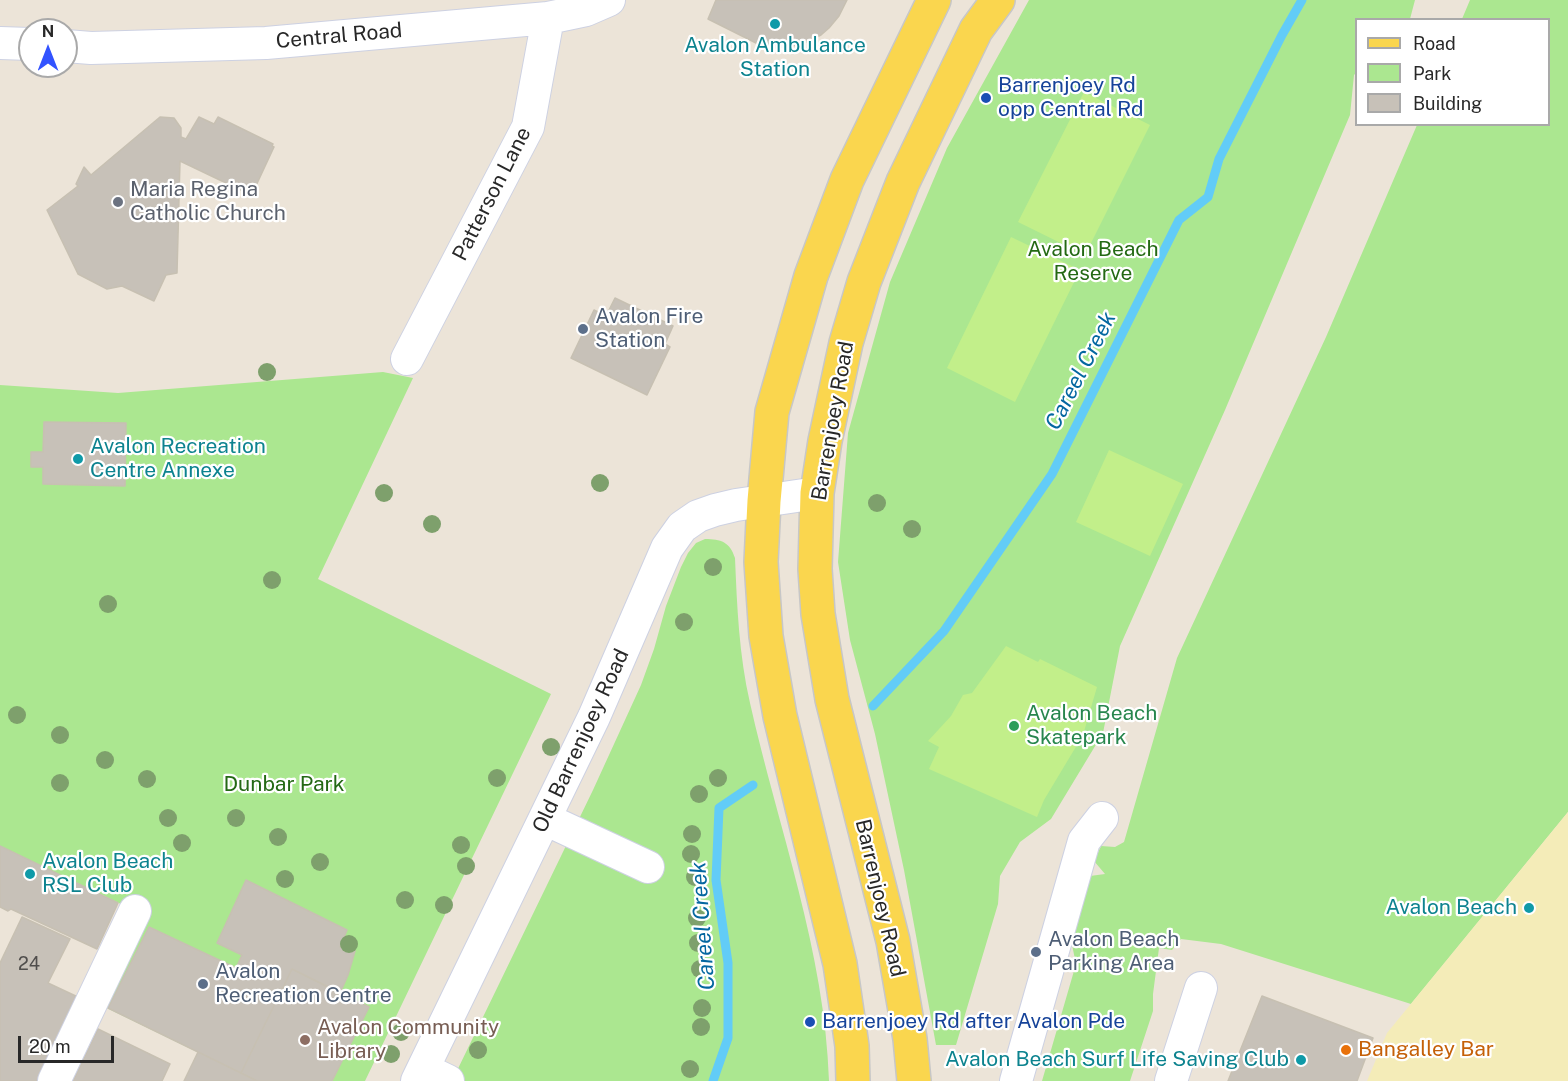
<!DOCTYPE html>
<style>
body{margin:0}
#map{position:relative;width:1568px;height:1081px;overflow:hidden;background:#ece4d8;font-family:"Public Sans",sans-serif}
canvas{display:block}
.legend{position:absolute;left:1355px;top:18px;width:195px;height:108px;box-sizing:border-box;background:#fff;border:2px solid #a9a9a9;margin:0;padding:8px 10px;list-style:none;font-size:18px;color:#282828}
.legend li{display:flex;align-items:center;gap:12px;height:30px}
.legend b{width:30px;border:2px solid #a9a9a9}
.north{position:absolute;left:18px;top:18px;width:60px;height:60px;box-sizing:border-box;background:#fff;border:2px solid #a9a9a9;border-radius:50%;rotate:0deg;font-size:16px;font-weight:700;line-height:24px;text-align:center;color:#282828}
.north::after{content:'';display:block;margin:auto;width:21px;height:27px;background:#3253ff;clip-path:polygon(50% 0,100% 100%,50% 72%,0 100%)}
.scale{position:absolute;left:18px;top:1036px;width:96px;height:27px;box-sizing:border-box;border:3px solid #282828;border-top:0;padding-left:8px;font-size:18px;line-height:21px;white-space:nowrap;color:#282828;-webkit-text-stroke:4px #fff;paint-order:stroke}
</style>
<div id="map">
<canvas width="1568" height="1081"></canvas>
<ul class="legend">
<li><b style="height:8px;background:#fad64e"></b>Road</li>
<li><b style="height:16px;background:#abe790"></b>Park</li>
<li><b style="height:16px;background:#c7c1b8"></b>Building</li>
</ul>
<div class="north">N</div>
<div class="scale">20 m</div>
</div>
<script>
const ctx = document.querySelector('canvas').getContext('2d');
ctx.lineJoin = 'round';
function fillPath(path, color) { ctx.fillStyle = color; ctx.fill(path, 'evenodd'); }
function stroke(path, color, width, dash) { ctx.strokeStyle = color; ctx.lineWidth = width; ctx.lineCap = dash ? 'butt' : 'round'; ctx.setLineDash(dash || []); ctx.stroke(path); }
function write(font, color, halo, rows, align = 'center') {
  ctx.font = font + ' "Public Sans",sans-serif'; ctx.lineWidth = 4.5; ctx.setLineDash([]); ctx.textBaseline = 'middle'; ctx.strokeStyle = halo; ctx.fillStyle = color; for (const [text, x, y, turn = 0] of rows) {
    ctx.save(); ctx.translate(x, y); ctx.rotate((+turn || 0) * Math.PI / 180); ctx.textAlign = isNaN(turn) ? turn : align; if (halo) ctx.strokeText(text, 0, 0); ctx.fillText(text, 0, 0); ctx.restore();
  }
}
fillPath(new Path2D(`
 M1029 0H1415L1410 19 1356 20V73L1354 75 1350 115 1225 410 1120 646 1103 733 1051 819 1020 842 1000 876 998 904 956 1045H936L904 870 875 734 850 640 838 562 848 433 890 282 947 148Z
 M1470 0H1568V812L1411 1004 1221 944 1181 939 1172 950 1159 948 1153 994V1011L1130 1081H1042L1076 964 1071 940 1090 876 1105 874 1094 861 1101 846 1115 847 1124 842 1177 658 1326 337 1417 125 1548 124V20L1462 19Z
 M383 372 413 378 318 579 551 694 365 1081H257L82 996 125 906 0 846V385L118 393Z
 M705 539C721 539 730 542 735 558 737 606 739 655 750 703 778 828 825 951 829 1081H452L593 790 641 685 654 649 666 606 681 567 688 553 696 543Z`), '#abe790');
fillPath(new Path2D(`
 M1568 812V1081H1367L1387 1033Z`), '#f4ecb8');
fillPath(new Path2D(`
 M1084 92 1150 125 1085 255 1018 222Z
 M1011 237 1080 270 1015 402 947 368Z
 M1109 450 1183 484 1150 556 1076 522Z
 M1006 646 1038 662 1040 659 1097 687 1083 735 1044 800 1037 817 929 769 939 747 928 741 951 716 963 695 972 693Z`), '#c2ef8a');
stroke(new Path2D(`
 M873 706 944 631 1052 474 1179 220 1208 197 1219 159 1282 35 1302 0
 M713 1081 728 1038V963L716 880 719 808 753 785`), '#62ccf7', 9);
const building = new Path2D(`
 M716 0H847L839 16 829 28 821 35 800 45 775 48 760 45 708 19Z
 M160 117 174 118 181 128V137L186 139 199 117 214 124 218 117 273 144 272 146 274 147 254 190 251 189 249 194 180 161 177 273 166 275 154 301 122 286 107 289 78 274 47 210 78 186 76 184 84 167 91 175Z
 M615 298 673 326 665 344 670 347 647 395 571 358 594 310 606 316Z
 M44 422 126 423 125 486 43 484V467H31V452H43Z
 M0 846 118 903 97 949 11 909 8 911 0 907Z
 M246 880 347 930 340 947 355 951 348 975 340 993 292 969 241 1073 108 1008 149 927 236 968 242 955 217 943Z
 M22 917 70 939 48 983 80 998 40 1081H0V963Z
 M292 969 369 1007 332 1081H257L241 1073Z
 M1262 996 1373 1038 1357 1081H1228Z
 M98 1029 170 1064 162 1081H73Z
 M198 1052 241 1073 257 1081H184Z`);
fillPath(building, '#c7c1b8');
stroke(building, '#c7c0b2', 1.5);
const minor = new Path2D(`
 M0 43 30 44
 M66 46 91 48 266 43 548 18 586 10 609 0
 M407 359 528 127 548 18
 M545 819 648 867
 M423 1069 448 1081
 M54 1081 135 911
 M417 1081 594 717 667 548 682 527 698 516 715 510 736 505 817 493
 M1016 1081 1084 841 1102 818
 M1171 1081 1201 988`);
const major = new Path2D(`
 M853 1081 852 1046 840 964 780 716 766 636 761 562 764 501 772 412 811 276 847 180 934 0
 M914 1081 910 1039 893 941 832 699 818 614 815 569 817 493 825 441 846 343 864 282 903 182 976 30 998 0`);
stroke(minor, '#cdd1e2', 34);
stroke(major, '#c7c7c7', 36);
stroke(minor, '#fff', 32);
stroke(major, '#fad64e', 33);
ctx.fillStyle = '#7ea06c';
for (const [x, y] of [
 [267,372],
 [600,483],
 [384,493],
 [877,503],
 [432,524],
 [912,529],
 [713,567],
 [272,580],
 [108,604],
 [684,622],
 [17,715],
 [60,735],
 [551,747],
 [105,760],
 [497,778],
 [718,778],
 [147,779],
 [60,783],
 [699,794],
 [168,818],
 [236,818],
 [692,834],
 [278,837],
 [182,843],
 [461,845],
 [691,854],
 [320,862],
 [466,866],
 [695,877],
 [285,879],
 [405,900],
 [444,905],
 [697,918],
 [698,943],
 [349,944],
 [700,969],
 [702,1008],
 [701,1027],
 [401,1032],
 [478,1050],
 [391,1054],
 [690,1069]
]) { ctx.beginPath(); ctx.arc(x, y, 9, 0, 2 * Math.PI); ctx.fill(); }
for (const [x, y, r, color] of [
 [775,24,6,"#0f9aa8"],
 [986,98,6,"#1a4fb4"],
 [118,202,6,"#6b7280"],
 [583,329,6,"#5c6f8a"],
 [78,459,6,"#0f9aa8"],
 [1014,726,6,"#2e9e5b"],
 [30,874,6,"#0f9aa8"],
 [1529,908,6,"#0f9aa8"],
 [1036,952,6,"#5c6f8a"],
 [203,984,6,"#5c6f8a"],
 [810,1022,6,"#1a4fb4"],
 [305,1040,6,"#8d6e63"],
 [1346,1050,6,"#e8710a"],
 [1301,1060,6,"#0f9aa8"]
]) { const dot = new Path2D(); dot.arc(x, y, r, 0, 2 * Math.PI); ctx.fillStyle = color; ctx.fill(dot); stroke(dot, '#fff', 2); }
write('18px', '#504e4c', null, [
 ["24",29,964]
]);
write('21px', '#282828', '#fff', [
 ["Central Road",339,36,-5],
 ["Patterson Lane",492,194,-63],
 ["Barrenjoey Road",833,421,-80],
 ["Old Barrenjoey Road",581,741,-65],
 ["Barrenjoey Road",880,898,77]
]);
write('21px', '#0d838f', '#fff', [
 ["Avalon Ambulance",775,46,"center"],
 ["Station",775,70,"center"],
 ["Avalon Recreation",90,447],
 ["Centre Annexe",90,471],
 ["Avalon Beach",42,862],
 ["RSL Club",42,886],
 ["Avalon Beach",1517,908,"right"],
 ["Avalon Beach Surf Life Saving Club",1289,1060,"right"]
], 'left');
write('21px', '#164399', '#fff', [
 ["Barrenjoey Rd",998,86],
 ["opp Central Rd",998,110],
 ["Barrenjoey Rd after Avalon Pde",822,1022]
], 'left');
write('21px', '#5b616d', '#fff', [
 ["Maria Regina",130,190],
 ["Catholic Church",130,214]
], 'left');
write('21px', '#246914', '#fff', [
 ["Avalon Beach",1093,250],
 ["Reserve",1093,274],
 ["Dunbar Park",284,785]
]);
write('21px', '#4e5e75', '#fff', [
 ["Avalon Fire",595,317],
 ["Station",595,341],
 ["Avalon Beach",1048,940],
 ["Parking Area",1048,964],
 ["Avalon",215,972],
 ["Recreation Centre",215,996]
], 'left');
write('21px', '#27864d', '#fff', [
 ["Avalon Beach",1026,714],
 ["Skatepark",1026,738]
], 'left');
write('21px', '#785e54', '#fff', [
 ["Avalon Community",317,1028],
 ["Library",317,1052]
], 'left');
write('21px', '#c56008', '#fff', [
 ["Bangalley Bar",1358,1050]
], 'left');
write('italic 22px', '#0467a0', '#fff', [
 ["Careel Creek",1081,371,-63],
 ["Careel Creek",703,926,-94]
]);
</script>
